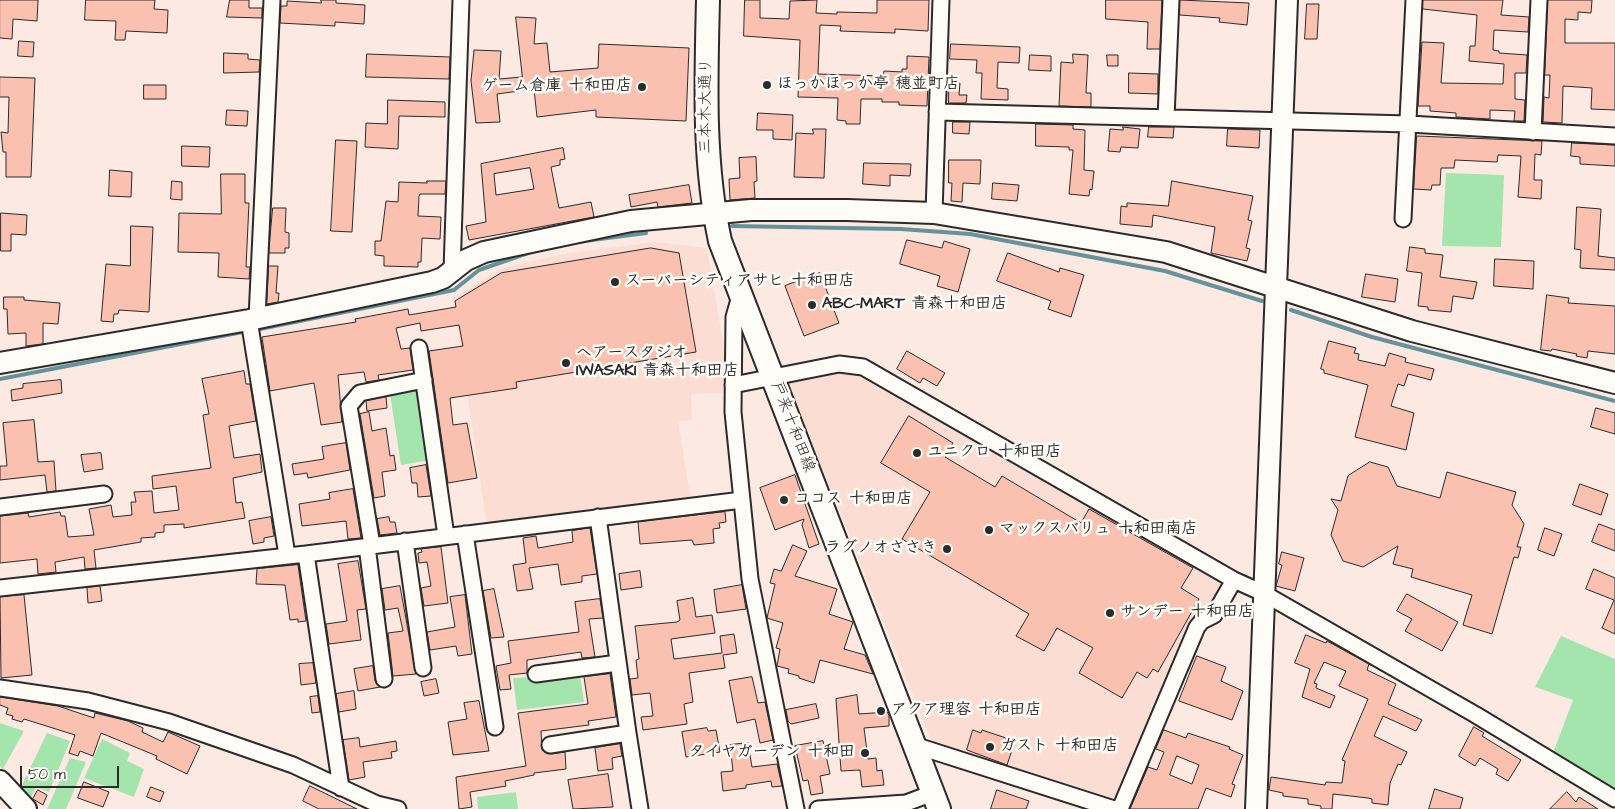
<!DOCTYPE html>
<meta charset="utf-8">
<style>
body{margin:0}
#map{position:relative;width:1615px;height:809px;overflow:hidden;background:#fceae2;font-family:"Architects Daughter",sans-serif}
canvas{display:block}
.scale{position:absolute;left:20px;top:766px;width:99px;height:22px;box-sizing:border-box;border:2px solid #2b2b2b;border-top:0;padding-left:6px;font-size:15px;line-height:18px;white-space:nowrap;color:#2b2b2b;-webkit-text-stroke:4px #fdfcf7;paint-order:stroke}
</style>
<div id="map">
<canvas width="1615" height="809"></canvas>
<div class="scale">50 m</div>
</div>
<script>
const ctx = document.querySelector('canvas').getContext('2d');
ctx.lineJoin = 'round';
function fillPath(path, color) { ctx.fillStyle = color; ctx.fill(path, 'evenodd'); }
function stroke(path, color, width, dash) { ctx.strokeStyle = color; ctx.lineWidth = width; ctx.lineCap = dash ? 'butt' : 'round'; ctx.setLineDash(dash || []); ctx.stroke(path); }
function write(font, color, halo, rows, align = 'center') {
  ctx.font = font + ' "Architects Daughter","Klee One",sans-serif'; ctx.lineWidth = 5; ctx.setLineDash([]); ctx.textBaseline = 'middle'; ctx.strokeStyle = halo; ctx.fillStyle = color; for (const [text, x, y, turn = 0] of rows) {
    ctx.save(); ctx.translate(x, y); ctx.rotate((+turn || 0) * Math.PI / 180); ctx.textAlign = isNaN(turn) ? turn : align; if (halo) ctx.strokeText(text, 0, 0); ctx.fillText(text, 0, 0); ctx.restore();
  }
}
fillPath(new Path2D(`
 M655 242 707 248 726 361V393L691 394 692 420 678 421 691 501 487 526 453 298 502 268 564 254Z
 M860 369 1222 581 1226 589 1118 798 1110 801 933 745 788 382 825 370Z`), '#fbddd3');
fillPath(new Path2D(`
 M1446 173 1504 175 1501 247 1442 246Z
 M419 389 430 460 401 465 390 394Z
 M1561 636 1615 659V792L1553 753 1573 700 1535 687Z
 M580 675 584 702 517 710 513 678Z
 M0 723 24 731 3 769 0 766Z
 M47 733 70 741 49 792 36 787 31 797 21 787Z
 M102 739 130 753 127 761 144 769 134 797 84 778Z
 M70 758 86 762 66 809H47Z
 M516 792 518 809H478L477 797Z`), '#a4e4ad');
stroke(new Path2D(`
 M732 226 901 229 970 234 1165 271 1262 301
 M577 242 646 233
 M1291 310 1372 337 1615 401
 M255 330 454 290 479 270 534 251
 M0 379 248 331`), '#64939c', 4);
const building = new Path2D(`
 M0 0H38L37 21 13 19 12 39 0 38Z
 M86 0H155L154 9 168 10 167 33 126 31 125 40H115L116 21 85 20Z
 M230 0H249V8H262V18L227 17Z
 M321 0H336V3L365 5 364 24 335 22V26L280 23 281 6H287V1L321 3Z
 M745 0H760V18L789 19 790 1 817 0 816 13 837 14V12L877 13V0H929L928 31 895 29V33L840 31 841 26 820 25 818 74 883 76 884 71 902 72V69H907V56L929 57 927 106 899 105V102H882V99H861L860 124H846V121L837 120 838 98 798 97 800 40 744 36Z
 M1106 0H1162L1160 49H1147L1148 22 1106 19Z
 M1180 0 1249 3 1247 25 1219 22 1220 18 1180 15Z
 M1423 0H1503L1501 15 1529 17 1528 32 1494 30 1493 50 1499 51V53L1527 55 1526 73H1515V99L1525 100 1524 121H1514L1515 111 1490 110V119L1456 117V113L1430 111V106H1418L1422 42 1444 43 1441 83 1503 84 1504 64 1469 61 1470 46H1475L1477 15 1423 9Z
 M1548 0H1592L1591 13 1578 12V20L1565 19V43H1615V110L1591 109 1592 88 1563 86 1562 123 1543 122 1544 97 1549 98 1550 75H1545Z
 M1307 4H1319L1317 39H1305Z
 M516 17 536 18 534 44 547 43 550 72 598 68 599 44 689 48 686 121 596 117V110L537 117 534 89 497 94 500 122 476 123 471 81 474 50 501 51 499 79 522 77Z
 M19 41 34 42 33 57 18 56Z
 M951 44 1020 47 1019 63 998 62 997 88 1008 89V100L981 99 982 73H976L977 60 950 59Z
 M224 53 248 54V59L260 60 259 72 224 73Z
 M367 54 450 57 449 79 366 77Z
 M1073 54 1088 55 1086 93H1091V107L1059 106 1061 62 1073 63Z
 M1030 55 1051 56V71L1029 70Z
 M1107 55H1118V66H1108Z
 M1129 73 1158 74V94L1129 93Z
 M0 77 35 78 31 177H6V152H3L1 132 8 133 9 97H0Z
 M949 83H960L959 95H967L966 103H949Z
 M144 85H166V99H144Z
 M388 100 445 102V117L399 116 398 149 365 147 366 123 387 124Z
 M227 110 248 111 247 126 226 125Z
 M758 113 793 115 792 140 773 139V130H757Z
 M953 122H970L969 134 953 133Z
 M1036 124 1073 125V129L1085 130 1084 170 1094 171 1092 190 1090 189 1089 196 1069 194 1073 150H1069V147L1036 146Z
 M1123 127 1140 129 1138 148 1121 147 1120 152 1108 151 1110 129 1123 130Z
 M1149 127H1174L1173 138 1148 137Z
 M813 129H826L824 178 794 177 796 133 813 134Z
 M1228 129 1260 130 1259 148 1227 146Z
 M1417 136 1542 141 1541 155 1535 154 1534 180H1542L1541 199 1518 197 1521 156 1498 155 1497 162 1455 160 1454 168H1441L1440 185H1432L1431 190 1414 189Z
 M336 140 357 141 352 232 331 231Z
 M1572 143 1615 145V166L1580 164V157L1571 156Z
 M182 146 210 147 209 167 182 166Z
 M563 148 565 159 560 160V165L551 167 559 208 591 202 594 217 469 240 466 226 486 222 481 164ZM530 168 534 189 496 195 494 174Z
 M756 157 757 181 754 182 755 198 730 200 729 179 740 178 739 158Z
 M949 160H981L980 184 963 183 962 202 951 201 952 183H949Z
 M864 163 911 164 910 176 890 175V186L863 184Z
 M110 170 132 172 131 197 109 196Z
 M221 174H245V203H249L246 267H250L249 279 218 277 219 253 178 252 179 213 221 214Z
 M172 181 182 182V200L171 199Z
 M427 181H446L445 194H420L419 196 418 216 441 217 440 239 422 238 421 262H418V267L384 266V256L375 255V241H381L386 201 398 202 399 182 427 183Z
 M1172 181 1253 196 1248 220 1252 221 1246 248 1250 249 1247 261 1211 253 1215 227 1153 215 1152 227 1120 224 1121 206 1127 207V203L1168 206Z
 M993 183 1019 185 1017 201 992 199Z
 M689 185 692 203 658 207 657 202 631 207 629 195Z
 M1577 207 1601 209 1598 256 1615 258V270L1580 268 1581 250 1575 249Z
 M273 208H286L285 232 289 233V248H285V253H269Z
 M1 213 27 215 26 235 11 234V251H1Z
 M131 226 153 227 149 312 119 310 118 314H114L113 322 101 321 106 264 130 266Z
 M907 240 942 248 944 241 970 249 958 292 937 286 940 276 900 264Z
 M1410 247 1425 249V253L1443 255 1440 277 1477 282 1473 299 1453 296 1451 312 1428 310V307L1418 306 1422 273 1407 271Z
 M651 248 679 253 696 352 516 382 517 388 450 398 453 425 467 423 477 478 448 483 429 351 463 346 459 325 421 331 420 323 396 328 401 349 410 348 413 370 378 375 379 380 366 382 364 372 338 375 342 422 321 425 314 383 270 391 262 337 356 322 355 319 408 309 409 315 456 307 455 301 501 273Z
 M1008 253 1059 272 1060 268 1084 275 1071 317 1048 309 1051 301 997 281Z
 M1495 259 1534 261 1533 289 1494 286Z
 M269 266H278L276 293H279L278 302 267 304Z
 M820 273 839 323 804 336 785 286Z
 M1366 274 1398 279 1395 302 1362 297Z
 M1547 295 1569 298 1568 303 1615 306V354L1588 351 1587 358 1576 356 1577 354 1552 349 1551 351 1541 350Z
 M4 297H24V300L60 303 58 324 43 323V344L26 346V333L8 334 7 309H4Z
 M1329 341 1356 348 1354 353 1359 354 1358 360 1385 366 1389 353 1406 358 1405 362 1434 369 1431 380 1408 374 1404 386 1398 384 1391 406 1414 413 1406 450 1355 437 1368 385 1324 373V370L1321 369Z
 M907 351 945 373 937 386 923 378 920 383 897 369Z
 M244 371 246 384H250L256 421 229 426 234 458 260 454 262 472 233 478 236 503 242 502 245 518 184 528V524L164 525V532L155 533V537L141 538V542L94 550 96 568 85 569 84 557 55 562 56 572 38 574 37 559 0 563V516L28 513 29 517 60 512 61 516H65L68 537 94 535 89 509 111 505 113 517 132 515 131 502H136L134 492 152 491 154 513 179 510 176 486 153 489 152 476 211 468 203 415 209 414 202 379Z
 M61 380 62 393 12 401 11 390 23 388V384Z
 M386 397 387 408 367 411 366 401Z
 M1596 408 1615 413V434L1591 427Z
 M369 412 372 431 386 428 390 456 394 455 396 470 382 472 385 496 374 498 360 414Z
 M909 416 953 443 945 457 995 487 1002 476 1081 523 1089 509 1193 568 1181 588 1199 599 1158 672 1153 669 1147 678 1137 672 1122 698 1079 673 1093 648 1057 628 1044 651 1016 636 1029 614 902 539 930 492 881 463Z
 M34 420 38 462 54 461 56 491 47 492 45 475 0 480V466H7L3 423Z
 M346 443 350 470 308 478 307 473 294 475 292 464 324 459 322 447Z
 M101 453 103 469 84 472 81 455Z
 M1370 462 1388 467 1397 486 1440 498 1447 472 1516 492 1512 505 1524 524 1517 547H1521L1518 558 1514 557 1492 634 1463 625 1472 595 1411 577 1413 569 1393 564 1398 546 1363 567 1343 561 1331 535 1338 510 1331 499 1341 501 1348 476Z
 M426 465 431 496 418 497 417 483H412L410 468Z
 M795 475 819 544 809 548 802 525 804 519 775 530 760 488Z
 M1580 484 1608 494 1601 515 1573 505Z
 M353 489 361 538 348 539 346 521 302 526 299 504 330 499 329 493Z
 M725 512 726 522 719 523 720 528 713 529 714 543 694 545 692 540 640 544 638 522Z
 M271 517 274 536 264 538V542L253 544 249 521Z
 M389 517 390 522H395L397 533 380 535 377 519Z
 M1599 524 1615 530V551L1592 542Z
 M590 528 597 574 582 576V582L561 585 558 564 529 568 533 589 517 591 513 565 526 563 523 538 536 536 538 548 573 542 572 531Z
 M1545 528 1562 534 1554 556 1538 550Z
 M793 545 807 551 795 576 837 589 829 614 853 622 844 649 865 655 873 674 820 660 814 683 799 678V676L788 673 789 669 777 666 780 649 776 648 783 623 767 618 775 584 770 583 774 569 781 571Z
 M441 547 448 603 424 606 421 588 431 586 427 562 419 563 418 553 422 552 421 549Z
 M1282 552 1304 558 1295 591 1276 586 1282 565 1279 564Z
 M358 561 366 609 357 610 361 640 329 644 326 624 347 621 338 564Z
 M298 565 306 621 298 622V619L290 620 285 585 256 584 257 569Z
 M1594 569 1615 578V634L1602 628 1614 600 1586 589Z
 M640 571 642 587 621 590 619 574Z
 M742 585 746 609 717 613 714 590Z
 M100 586 102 601 88 603 87 588Z
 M400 586 416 674 393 676 388 633 403 631 398 608 385 610 382 589Z
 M494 589 504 637 491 638 483 591Z
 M1407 594 1458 622 1442 651 1405 631 1412 619 1397 611Z
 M24 595 32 675 1 678 0 597Z
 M465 595 472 654 458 656 456 646 430 650 427 632 455 627 450 597Z
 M693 598 696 617 712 615 715 633 671 639 674 659 722 653 720 636 734 634 737 653 723 655 725 668 689 673 693 702 684 704 687 724 643 730 641 717 653 716 650 693 632 695 630 679 638 678 636 660 639 659 635 626 677 622 680 620 677 601Z
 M600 599 603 618 589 619 595 657 582 658 581 652 527 660V673L509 675 511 689 500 690 496 666 511 663 508 641 579 632 575 602Z
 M1306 635 1326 643 1327 641 1369 664 1367 670 1396 684 1388 704 1422 720 1416 731 1383 716 1375 734 1374 736 1407 752 1401 765 1398 764 1390 783 1388 805 1372 803V799L1368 798 1333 794 1332 809H1321V806L1308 804V799L1283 796V793L1269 790 1271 777 1325 785 1326 782 1342 783 1345 761 1342 760 1368 699 1339 686 1346 671 1324 662 1314 683 1317 684 1316 688 1335 696 1330 708 1302 697 1310 669 1295 663Z
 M1197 656 1226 667 1221 681 1243 691 1232 720 1179 701Z
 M313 663 316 683 301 685 299 664Z
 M373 666 375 681 380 687 358 691 354 669Z
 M610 674 616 717 588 721 589 725 541 731 542 750 551 754 565 752 566 769 534 773V775L505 781 506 786 470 792 472 807 459 809 456 777 526 766 518 713 588 704 584 677Z
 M752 677 758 703 765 702 773 740 760 743 755 719 737 723 729 681Z
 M436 679 439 693 424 696 421 682Z
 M354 691 356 709 339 712 336 694Z
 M857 695 859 714 887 712 889 715V726L864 728 868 759 876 758 877 771 882 770 884 785 862 787 860 770 841 771 836 699Z
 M318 696 320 712 312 713 310 697Z
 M0 697 58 706 94 718 95 713 128 721 143 728 142 732 163 742 168 732 200 746 187 774 156 759 157 756 101 733 93 756 80 751 78 756 69 753 75 735 24 719 22 722 12 719 13 716 6 714 8 708 0 705Z
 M479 701 489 751 453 755 448 722 467 719 464 703Z
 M816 704 819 718 791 724 788 721 786 710Z
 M1474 727 1484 733 1482 736 1521 760 1508 781 1496 774 1498 769 1480 758 1475 766 1459 756Z
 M707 728 708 731 716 730 720 752 686 757 682 732Z
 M973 730 981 733 982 730 1006 738 1005 741 1014 744 1007 765 967 750Z
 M1164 730 1186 738 1188 733 1230 747 1229 749 1243 755 1232 784 1235 785 1231 797 1206 788 1198 809H1130L1148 767 1157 770 1164 752 1156 749ZM1177 756 1199 765 1192 784 1170 775Z
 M359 738 360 747 396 741 397 751 391 752 392 758 363 762 365 777 349 780 343 740Z
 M823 741 830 774 820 776 823 793 811 795 808 780 803 781 795 746Z
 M748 743 752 767 777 764 782 786 772 787 771 781 746 785V788L723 791 721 772 733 771 730 745Z
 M620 744 622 756 612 758 613 769 598 771 595 748Z
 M608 774 613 807 573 809 568 780Z
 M84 782 109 792 103 807 78 798Z
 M310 786 357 809H319L303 801Z
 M151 787 164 792 160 802 147 797Z
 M1435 789 1463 798 1460 809H1429Z
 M38 790 47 795 43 805 33 799Z
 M997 790 1029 801 1026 809H991Z
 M1567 792 1576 802 1579 797 1598 809H1550Z`);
fillPath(building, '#fac0b0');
stroke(building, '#2b2b2b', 1);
const minor = new Path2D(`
 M937 112 1409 124 1615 136
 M1166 118 1171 0
 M1533 132 1539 0
 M934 213 941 0
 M1403 219 1414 0
 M452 271 461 0
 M740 296 734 317 733 412 750 579 796 809
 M257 318 272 0
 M249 320 287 555
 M419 348 446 536
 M733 385 839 364 863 367 1234 580 1263 593 1476 715 1615 799
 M0 507 104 494
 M598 517 628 733 640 809
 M465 534 495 727
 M405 541 423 668
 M372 545 349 406 360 393 424 380
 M367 546 384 679
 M306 554 341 788
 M0 588 306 554 742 500
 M536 674 618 663
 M0 688 88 701 169 722 293 765 377 804 398 809
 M550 745 628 733
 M917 746 1114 809
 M818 809 906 803 933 793
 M1120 809 1197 627 1202 621 1214 615 1234 580`);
const tertiary = new Path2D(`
 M0 363 249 320 432 282 443 278 466 260 484 252 631 221 751 210H847L934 213 1166 252 1412 331 1615 383
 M0 781 26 809
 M1256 809 1287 0`);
const secondary = new Path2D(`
 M708 0C706 82 703 161 720 241L939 809`);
stroke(minor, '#2b2b2b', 19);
stroke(tertiary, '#2b2b2b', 24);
stroke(secondary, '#2b2b2b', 26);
stroke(minor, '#fdfcf7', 15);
stroke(tertiary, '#fdfcf7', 20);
stroke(secondary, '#fdfcf7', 22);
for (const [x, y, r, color] of [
 [767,85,5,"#2b2b2b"],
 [642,87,5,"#2b2b2b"],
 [615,282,5,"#2b2b2b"],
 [812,305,5,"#2b2b2b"],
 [566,363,5,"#2b2b2b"],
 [917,453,5,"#2b2b2b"],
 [784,500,5,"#2b2b2b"],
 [989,530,5,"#2b2b2b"],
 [947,549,5,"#2b2b2b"],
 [1110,613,5,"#2b2b2b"],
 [881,711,5,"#2b2b2b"],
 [990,747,5,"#2b2b2b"],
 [865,753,5,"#2b2b2b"]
]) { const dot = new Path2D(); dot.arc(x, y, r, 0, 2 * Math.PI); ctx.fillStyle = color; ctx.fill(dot); stroke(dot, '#fdfcf7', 2); }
write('bold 16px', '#2b2b2b', '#fdfcf7', [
 ["ほっかほっか亭 穂並町店",777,85],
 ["ゲーム倉庫 十和田店",632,87,"right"],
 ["スーパーシティアサヒ 十和田店",625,282],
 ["ABC-MART 青森十和田店",822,305],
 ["ヘアースタジオ",576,354],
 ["IWASAKI 青森十和田店",576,372],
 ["ユニクロ 十和田店",927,453],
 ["ココス 十和田店",794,500],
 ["マックスバリュ 十和田南店",999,530],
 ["ラグノオささき",937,549,"right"],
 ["サンデー 十和田店",1120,613],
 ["アクア理容 十和田店",891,711],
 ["ガスト 十和田店",1000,747],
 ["タイヤガーデン 十和田",855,753,"right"]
], 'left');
write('16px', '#2b2b2b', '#fdfcf7', [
 ["三本木大通り",707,106,-90],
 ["戸来十和田線",792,427,69]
]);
</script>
